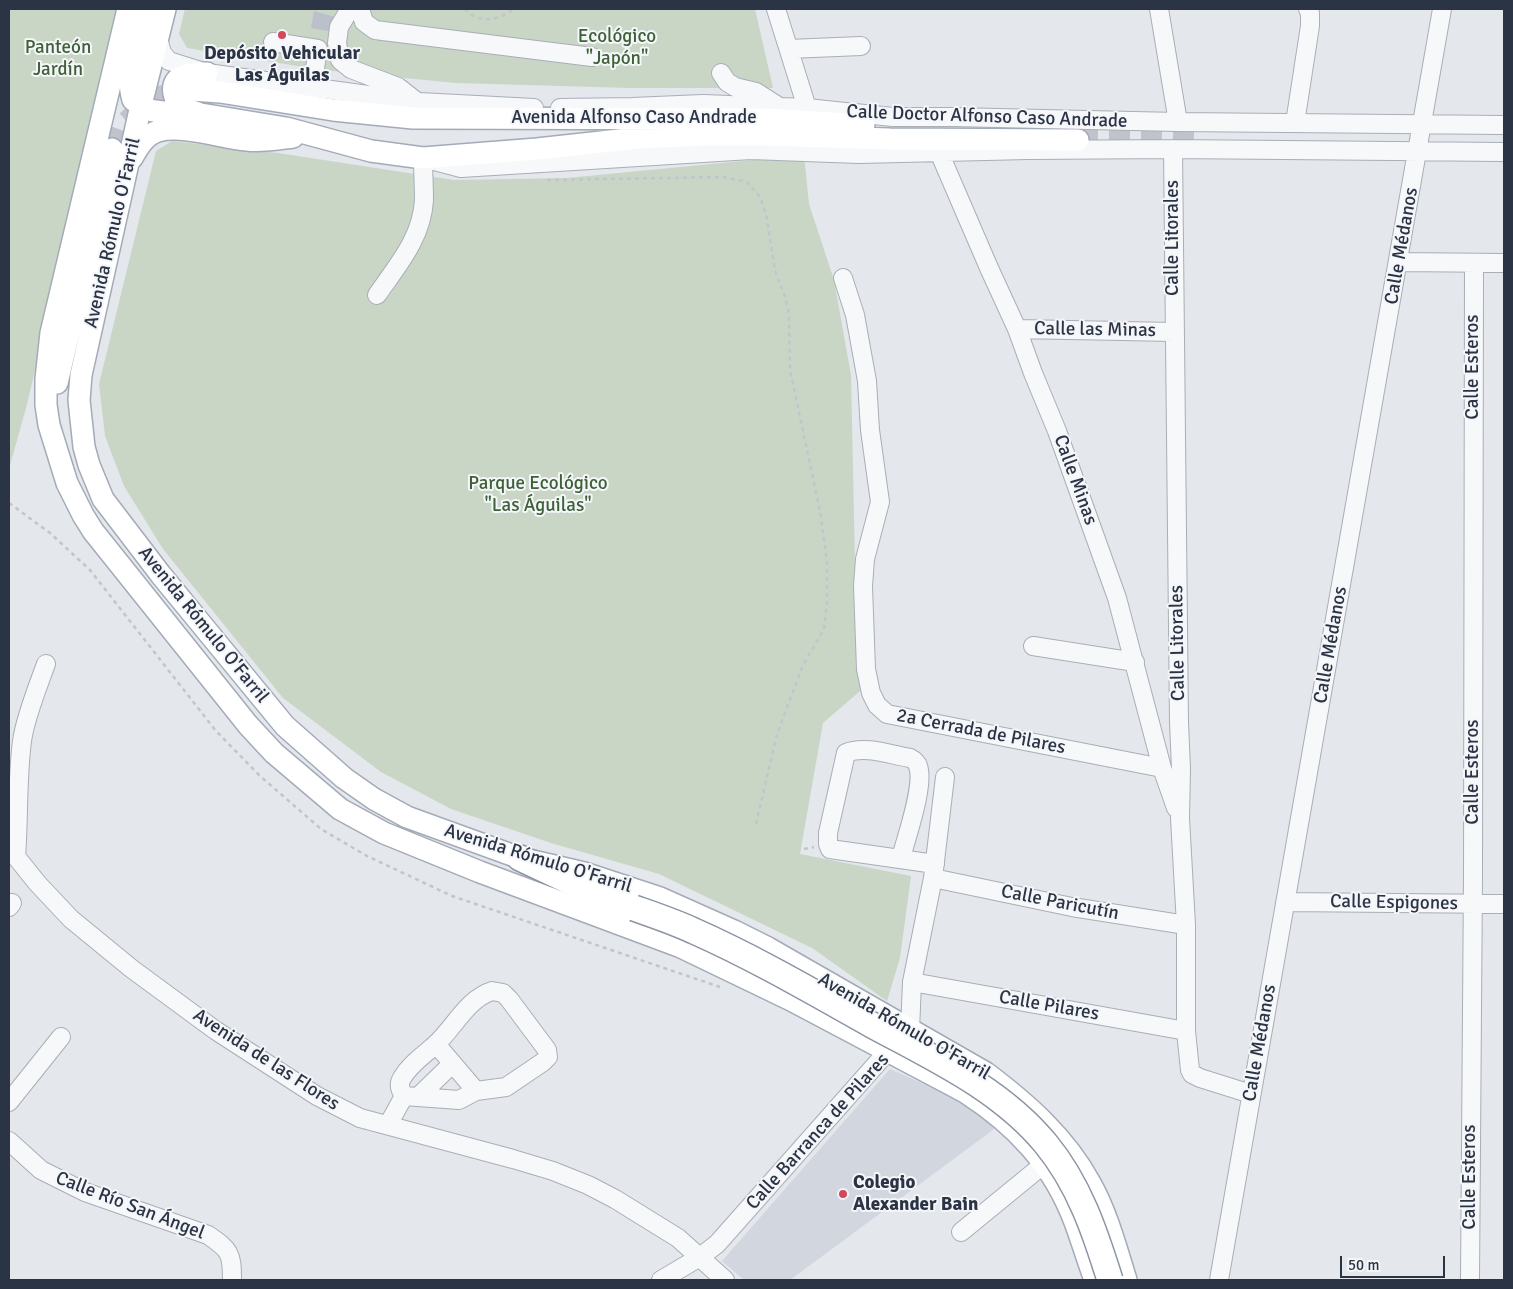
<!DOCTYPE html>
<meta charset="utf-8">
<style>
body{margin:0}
#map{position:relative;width:1513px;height:1289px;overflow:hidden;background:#e4e7ec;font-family:Signika,sans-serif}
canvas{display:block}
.frame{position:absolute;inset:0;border:10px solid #2b3445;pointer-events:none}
.scale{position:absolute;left:1340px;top:1256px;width:105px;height:22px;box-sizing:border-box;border:2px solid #2b3445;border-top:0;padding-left:6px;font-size:15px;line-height:18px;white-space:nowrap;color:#2b3445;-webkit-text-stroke:4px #f4f6f9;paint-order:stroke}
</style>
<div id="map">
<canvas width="1513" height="1289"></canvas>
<div class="frame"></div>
<div class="scale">50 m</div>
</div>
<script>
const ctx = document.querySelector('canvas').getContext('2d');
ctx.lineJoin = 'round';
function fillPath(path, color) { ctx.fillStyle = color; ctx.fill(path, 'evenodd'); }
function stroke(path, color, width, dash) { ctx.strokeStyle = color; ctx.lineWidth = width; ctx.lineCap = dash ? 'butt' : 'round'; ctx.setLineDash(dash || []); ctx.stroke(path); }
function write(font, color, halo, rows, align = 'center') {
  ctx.font = font + ' Signika,sans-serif'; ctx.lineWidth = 4; ctx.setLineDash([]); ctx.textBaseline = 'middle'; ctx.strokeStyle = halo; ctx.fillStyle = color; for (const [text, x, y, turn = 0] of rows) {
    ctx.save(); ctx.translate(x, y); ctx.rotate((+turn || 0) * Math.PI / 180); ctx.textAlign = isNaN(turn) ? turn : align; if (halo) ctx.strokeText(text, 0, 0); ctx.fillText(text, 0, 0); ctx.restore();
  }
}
fillPath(new Path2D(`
 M890 1069 976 1107 997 1127 790 1280H744L722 1261Z`), '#d2d6de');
fillPath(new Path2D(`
 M9 9H123L26 408 9 469Z
 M185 9H755L773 88H631L456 83 322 70 187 48 179 34Z
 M172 141 278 153 454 180 567 178 804 155 809 204 834 280 851 375 857 660 866 686 823 723 800 854 911 876 900 958 887 1001 812 948 659 874 551 843 451 809 381 772 283 698 163 549 124 486 105 436 99 384 156 151Z`), '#c9d6c5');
fillPath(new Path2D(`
 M314 11 335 17 333 32 311 28Z`), '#bbc0ca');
stroke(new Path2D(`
 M1077 130 1204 131
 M112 149 120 127 149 102 161 96 191 90`), '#bfc3cb', 21, [21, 11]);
const minor = new Path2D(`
 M350 9 339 27 337 43 340 60 351 69 398 87 416 101
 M360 9 364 22 375 30 592 57
 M776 9 807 108
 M1159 9 1178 122
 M158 38 162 53 169 61 207 73 419 102 534 108
 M273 42 318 49 312 88
 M789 49 861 46
 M721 73 727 82 735 87 756 92 778 106
 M560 108 632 107 703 104 807 108 893 117H952L1178 122 1504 125
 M1295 123 1310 26V13L1308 9
 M1173 149 1179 722 1181 769 1180 818 1186 925V1031L1190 1070 1192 1074 1200 1078 1251 1094
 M939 152 989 268 1017 329 1033 373 1057 431 1117 598 1162 768 1176 808
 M1400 262 1504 263
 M843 278 855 315 867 381 870 430 880 502 865 559 863 586 866 669 871 693 877 705 887 714 1162 768
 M377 295C397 266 422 238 424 200 424 186 423 172 423 158L461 168 751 150 859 154 1028 150 1173 149 1504 152
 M1017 329 1174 332
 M1033 646 1135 662
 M9 848 38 884 71 919 132 969 215 1030 317 1096 360 1118 513 1159 553 1171 588 1185 615 1199 678 1238 725 1280
 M16 857C19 818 17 780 22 741 25 718 38 686 46 664
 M901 858C906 838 925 785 918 766 917 762 914 760 910 758 891 755 865 745 846 753L828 833V844L830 849 935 864
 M933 878 1072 907 1186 925
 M1285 902 1504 904
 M9 907 12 903
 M912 982 1186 1031
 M492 991 503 993 509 999 547 1050 548 1057 543 1062 506 1087 476 1091 459 1100 404 1096C400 1090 398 1084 402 1078 410 1064 424 1055 435 1045 454 1028 467 999 492 991Z
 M436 1044 476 1091
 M419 1096 452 1064
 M9 1102 61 1037
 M388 1125 404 1096
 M9 1141 41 1170 85 1192 208 1235C230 1250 232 1253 232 1280
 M961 1232 1044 1164
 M661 1280 700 1257 717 1244 887 1052 906 1046 910 1031 912 982 933 878 945 777
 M1219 1280C1291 856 1371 433 1442 9
 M1470 1280 1473 876 1474 263`);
const major = new Path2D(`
 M128 9 51 333 46 379V405L49 425 67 483 83 515 93 531 248 725 274 753 340 809 384 833 480 872 681 947 791 1000 965 1092C1016 1125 1053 1164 1075 1222 1082 1241 1088 1261 1095 1280
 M145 9C137 38 124 70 133 100L148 110 178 114H201L286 128 371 151 423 158 537 149 638 138 702 135H764L890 139 1078 140
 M165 9 141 105 81 375 79 400 84 447 89 465 103 499 161 575 285 726 344 778 374 799 407 817 520 858 584 873 660 898 734 931 768 948 986 1073C1027 1104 1065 1137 1090 1183 1107 1213 1116 1248 1126 1280
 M192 90 220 92 333 110 413 118 766 119 864 125
 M198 113C193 111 188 110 183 108 174 102 169 85 179 78 186 73 199 74 207 73
 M132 158C138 147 145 135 158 131 182 124 222 138 247 140 262 142 278 139 293 137
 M57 383 112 149`);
const highway = new Path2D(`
 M520 858 573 883 634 908`);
stroke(minor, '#a9aeb7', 20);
stroke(major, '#a3abb8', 24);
stroke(highway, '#8b94a3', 28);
stroke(new Path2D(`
 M465 9C479 25 499 20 514 9
 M547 180 723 177 747 182 760 197 766 214 775 270 785 297 789 314 790 370 820 511 827 561V604L824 629 803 665 777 734 756 824
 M9 503 50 533 90 570 216 731 260 776 321 829 367 856 452 896 720 987
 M804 849 814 847`), '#c2c5cb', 2.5, [4, 4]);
stroke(minor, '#f7f8fa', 18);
stroke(major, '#fff', 21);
stroke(highway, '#fff', 25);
const highwayBridge = new Path2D(`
 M634 908C654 915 675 922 694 931 755 958 813 992 872 1025 933 1058 1001 1089 1046 1144 1079 1184 1095 1232 1110 1280`);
stroke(highwayBridge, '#8b94a3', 28, []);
stroke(highwayBridge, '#fff', 25);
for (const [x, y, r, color] of [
 [282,35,5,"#d1495b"],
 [843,1194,5,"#d1495b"]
]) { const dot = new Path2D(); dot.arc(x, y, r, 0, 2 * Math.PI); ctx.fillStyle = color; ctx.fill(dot); stroke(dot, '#f4f6f9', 2); }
write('19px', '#3f6138', '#f4f6f9', [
 ["Ecológico",617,37],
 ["\"Japón\"",617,59],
 ["Panteón",58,48],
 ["Jardín",58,70],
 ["Parque Ecológico",538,484],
 ["\"Las Águilas\"",538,506]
]);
write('bold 19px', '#2b3445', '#f4f6f9', [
 ["Depósito Vehicular",282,54],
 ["Las Águilas",282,76],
 ["Colegio",853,1183,"left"],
 ["Alexander Bain",853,1205,"left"]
]);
write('19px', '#2b3445', '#f4f6f9', [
 ["Calle Doctor Alfonso Caso Andrade",987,117,2],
 ["Avenida Alfonso Caso Andrade",634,118],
 ["Avenida Rómulo O'Farril",113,233,-77],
 ["Calle Litorales",1173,238,-90],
 ["Calle Médanos",1402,246,-80],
 ["Calle las Minas",1095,330,1],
 ["Calle Esteros",1473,367,-90],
 ["Calle Minas",1075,480,70],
 ["Avenida Rómulo O'Farril",203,625,51],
 ["Calle Litorales",1178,643,-91],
 ["Calle Médanos",1331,645,-80],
 ["2a Cerrada de Pilares",981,732,11],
 ["Calle Esteros",1473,772,-90],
 ["Avenida Rómulo O'Farril",538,859,17],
 ["Calle Paricutín",1060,903,11],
 ["Calle Espigones",1394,903,1],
 ["Calle Pilares",1049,1006,10],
 ["Avenida Rómulo O'Farril",904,1027,30],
 ["Calle Médanos",1260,1043,-80],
 ["Avenida de las Flores",266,1060,33],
 ["Calle Barranca de Pilares",818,1132,-48],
 ["Calle Esteros",1470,1177,-90],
 ["Calle Río San Ángel",130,1206,21]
]);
</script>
